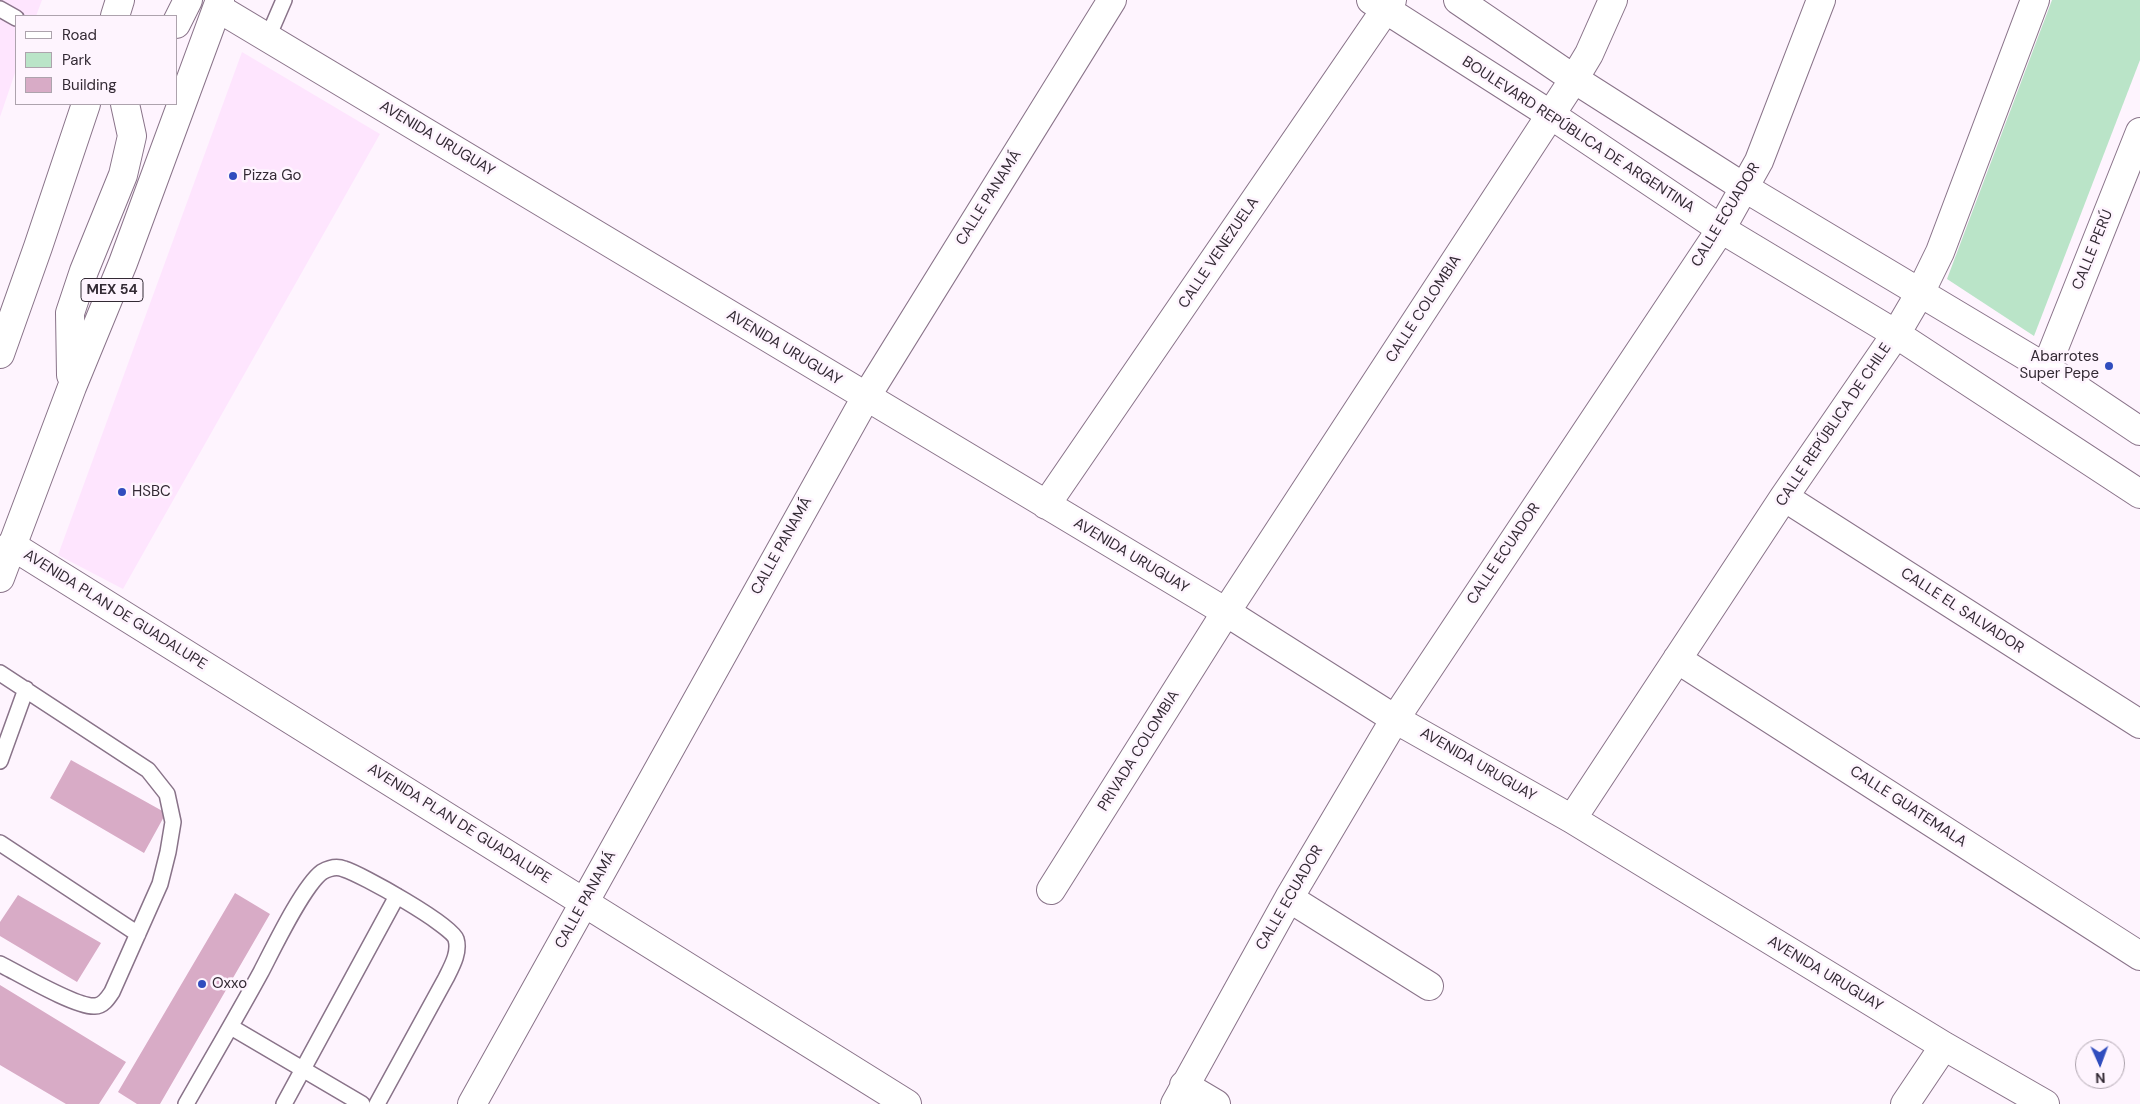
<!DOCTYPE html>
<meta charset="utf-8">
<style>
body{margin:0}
#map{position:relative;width:2140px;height:1104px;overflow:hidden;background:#fef4fe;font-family:"DM Sans",sans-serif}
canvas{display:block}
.legend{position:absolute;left:15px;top:15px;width:162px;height:90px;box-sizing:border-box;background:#fef4fe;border:1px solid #ada3ad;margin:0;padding:6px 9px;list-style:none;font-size:15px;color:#332a34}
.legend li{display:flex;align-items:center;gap:10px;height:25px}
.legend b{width:25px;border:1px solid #ada3ad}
.north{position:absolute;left:2075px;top:1039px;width:50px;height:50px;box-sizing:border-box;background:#fef4fe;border:1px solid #ada3ad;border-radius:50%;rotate:178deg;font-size:14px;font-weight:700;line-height:20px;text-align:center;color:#332a34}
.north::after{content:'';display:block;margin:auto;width:18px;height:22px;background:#304dbe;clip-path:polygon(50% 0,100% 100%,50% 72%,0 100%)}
</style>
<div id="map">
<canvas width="2140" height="1104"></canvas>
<ul class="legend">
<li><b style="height:6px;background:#fff"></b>Road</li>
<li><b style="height:14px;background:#bae4c8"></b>Park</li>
<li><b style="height:14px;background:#d8abc6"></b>Building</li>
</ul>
<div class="north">N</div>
</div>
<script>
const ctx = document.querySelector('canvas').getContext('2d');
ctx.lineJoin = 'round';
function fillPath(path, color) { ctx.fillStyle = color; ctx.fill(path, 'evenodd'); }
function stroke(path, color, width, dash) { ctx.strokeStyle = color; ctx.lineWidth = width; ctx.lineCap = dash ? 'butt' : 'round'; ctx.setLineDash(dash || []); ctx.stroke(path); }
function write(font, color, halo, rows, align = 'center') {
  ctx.font = font + ' "DM Sans",sans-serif'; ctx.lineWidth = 5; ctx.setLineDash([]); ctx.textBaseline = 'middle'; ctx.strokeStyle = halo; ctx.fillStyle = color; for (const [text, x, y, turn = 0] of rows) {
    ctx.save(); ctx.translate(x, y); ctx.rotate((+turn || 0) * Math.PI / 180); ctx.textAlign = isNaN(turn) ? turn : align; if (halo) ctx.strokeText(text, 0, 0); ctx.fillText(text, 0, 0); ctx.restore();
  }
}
fillPath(new Path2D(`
 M0 0H42L36 16H16V70L0 117Z
 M242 52 380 134 123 589 58 555Z`), '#fee5fe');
fillPath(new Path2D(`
 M2052 0H2140V60L2034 336 1947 279Z`), '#bae4c8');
fillPath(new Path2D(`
 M71 760 166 813 144 853 50 798Z
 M235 893 270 914 160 1104H137L118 1092Z
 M18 895 101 943 77 982 0 936V922Z
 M0 985 126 1062 99 1104H66L0 1065Z`), '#d8abc6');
const service = new Path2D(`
 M0 9 16 18
 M268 37 284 0
 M0 673 148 770 167 794 173 822 168 852 160 884 112 992C108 998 103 1006 95 1006 77 1008 18 973 0 964
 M0 761 26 689
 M0 843 138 934
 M231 1027 362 1104
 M186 1104C211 1060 237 1016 261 972 273 949 303 886 322 872 329 868 337 866 344 869 361 874 452 925 456 939 460 952 452 966 446 978L377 1104
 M284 1104 397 896`);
const minor = new Path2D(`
 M1371 0 1551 115 1721 229 1896 334 2140 494
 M1458 0 1574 79 1745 188 2046 368 2140 431
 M218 8 1226 612 1395 719 1572 819 1944 1046 2045 1104
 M2046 368 2140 132
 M1784 497 2140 724
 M1046 505 1392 0
 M11 545 907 1104
 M1677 659 2140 956
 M1572 819 1784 497 1896 334 1920 293 1940 252 2035 0
 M1051 890 1226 612 1574 79 1589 54 1613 0
 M1289 898 1429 986
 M1184 1085 1216 1104
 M472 1104 866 397 1112 0
 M1175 1104 1289 898 1395 719 1721 229 1759 161 1821 0
 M1905 1104 1944 1046`);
const primary = new Path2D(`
 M115 16 120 0
 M176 24 188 0
 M0 354 38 247 86 104
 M71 375 70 313 84 271 123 175 132 136 125 104
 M0 578 72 387 123 263 220 0`);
stroke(service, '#897389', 18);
stroke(minor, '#897389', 30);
stroke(primary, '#897389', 30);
stroke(service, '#fff', 15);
stroke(minor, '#fff', 28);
stroke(primary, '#fff', 28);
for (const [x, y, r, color] of [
 [233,176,5,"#304dbe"],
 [2109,366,5,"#304dbe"],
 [122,492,5,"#304dbe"],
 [202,984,5,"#304dbe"]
]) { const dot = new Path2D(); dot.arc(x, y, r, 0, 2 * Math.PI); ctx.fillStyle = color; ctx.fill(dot); stroke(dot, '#fef4fe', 2); }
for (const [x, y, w] of [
 [112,290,62]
]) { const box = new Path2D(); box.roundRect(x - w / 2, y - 11.5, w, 23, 4); ctx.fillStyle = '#fef4fe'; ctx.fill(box); stroke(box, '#332a34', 1); }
write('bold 14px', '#332a34', null, [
 ["MEX 54",112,290]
]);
write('15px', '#332a34', '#fef4fe', [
 ["BOULEVARD REPÚBLICA DE ARGENTINA",1578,135,33],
 ["AVENIDA URUGUAY",437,139,31],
 ["CALLE PANAMÁ",989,198,-58],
 ["CALLE ECUADOR",1726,215,-59],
 ["CALLE PERÚ",2093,250,-68],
 ["CALLE VENEZUELA",1219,253,-56],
 ["CALLE COLOMBIA",1424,309,-57],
 ["AVENIDA URUGUAY",784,348,31],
 ["CALLE REPÚBLICA DE CHILE",1834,425,-56],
 ["CALLE PANAMÁ",782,546,-61],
 ["CALLE ECUADOR",1504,554,-56],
 ["AVENIDA URUGUAY",1131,556,31],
 ["AVENIDA PLAN DE GUADALUPE",115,610,32],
 ["CALLE EL SALVADOR",1962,611,33],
 ["PRIVADA COLOMBIA",1139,751,-58],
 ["AVENIDA URUGUAY",1478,765,30],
 ["CALLE GUATEMALA",1908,807,33],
 ["AVENIDA PLAN DE GUADALUPE",459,824,32],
 ["CALLE ECUADOR",1290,898,-60],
 ["CALLE PANAMÁ",586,900,-61],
 ["AVENIDA URUGUAY",1825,974,31]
]);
write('15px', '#332a34', '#fef4fe', [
 ["Pizza Go",243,176],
 ["Abarrotes",2099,357,"right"],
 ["Super Pepe",2099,374,"right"],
 ["HSBC",132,492],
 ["Oxxo",212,984]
], 'left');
</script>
